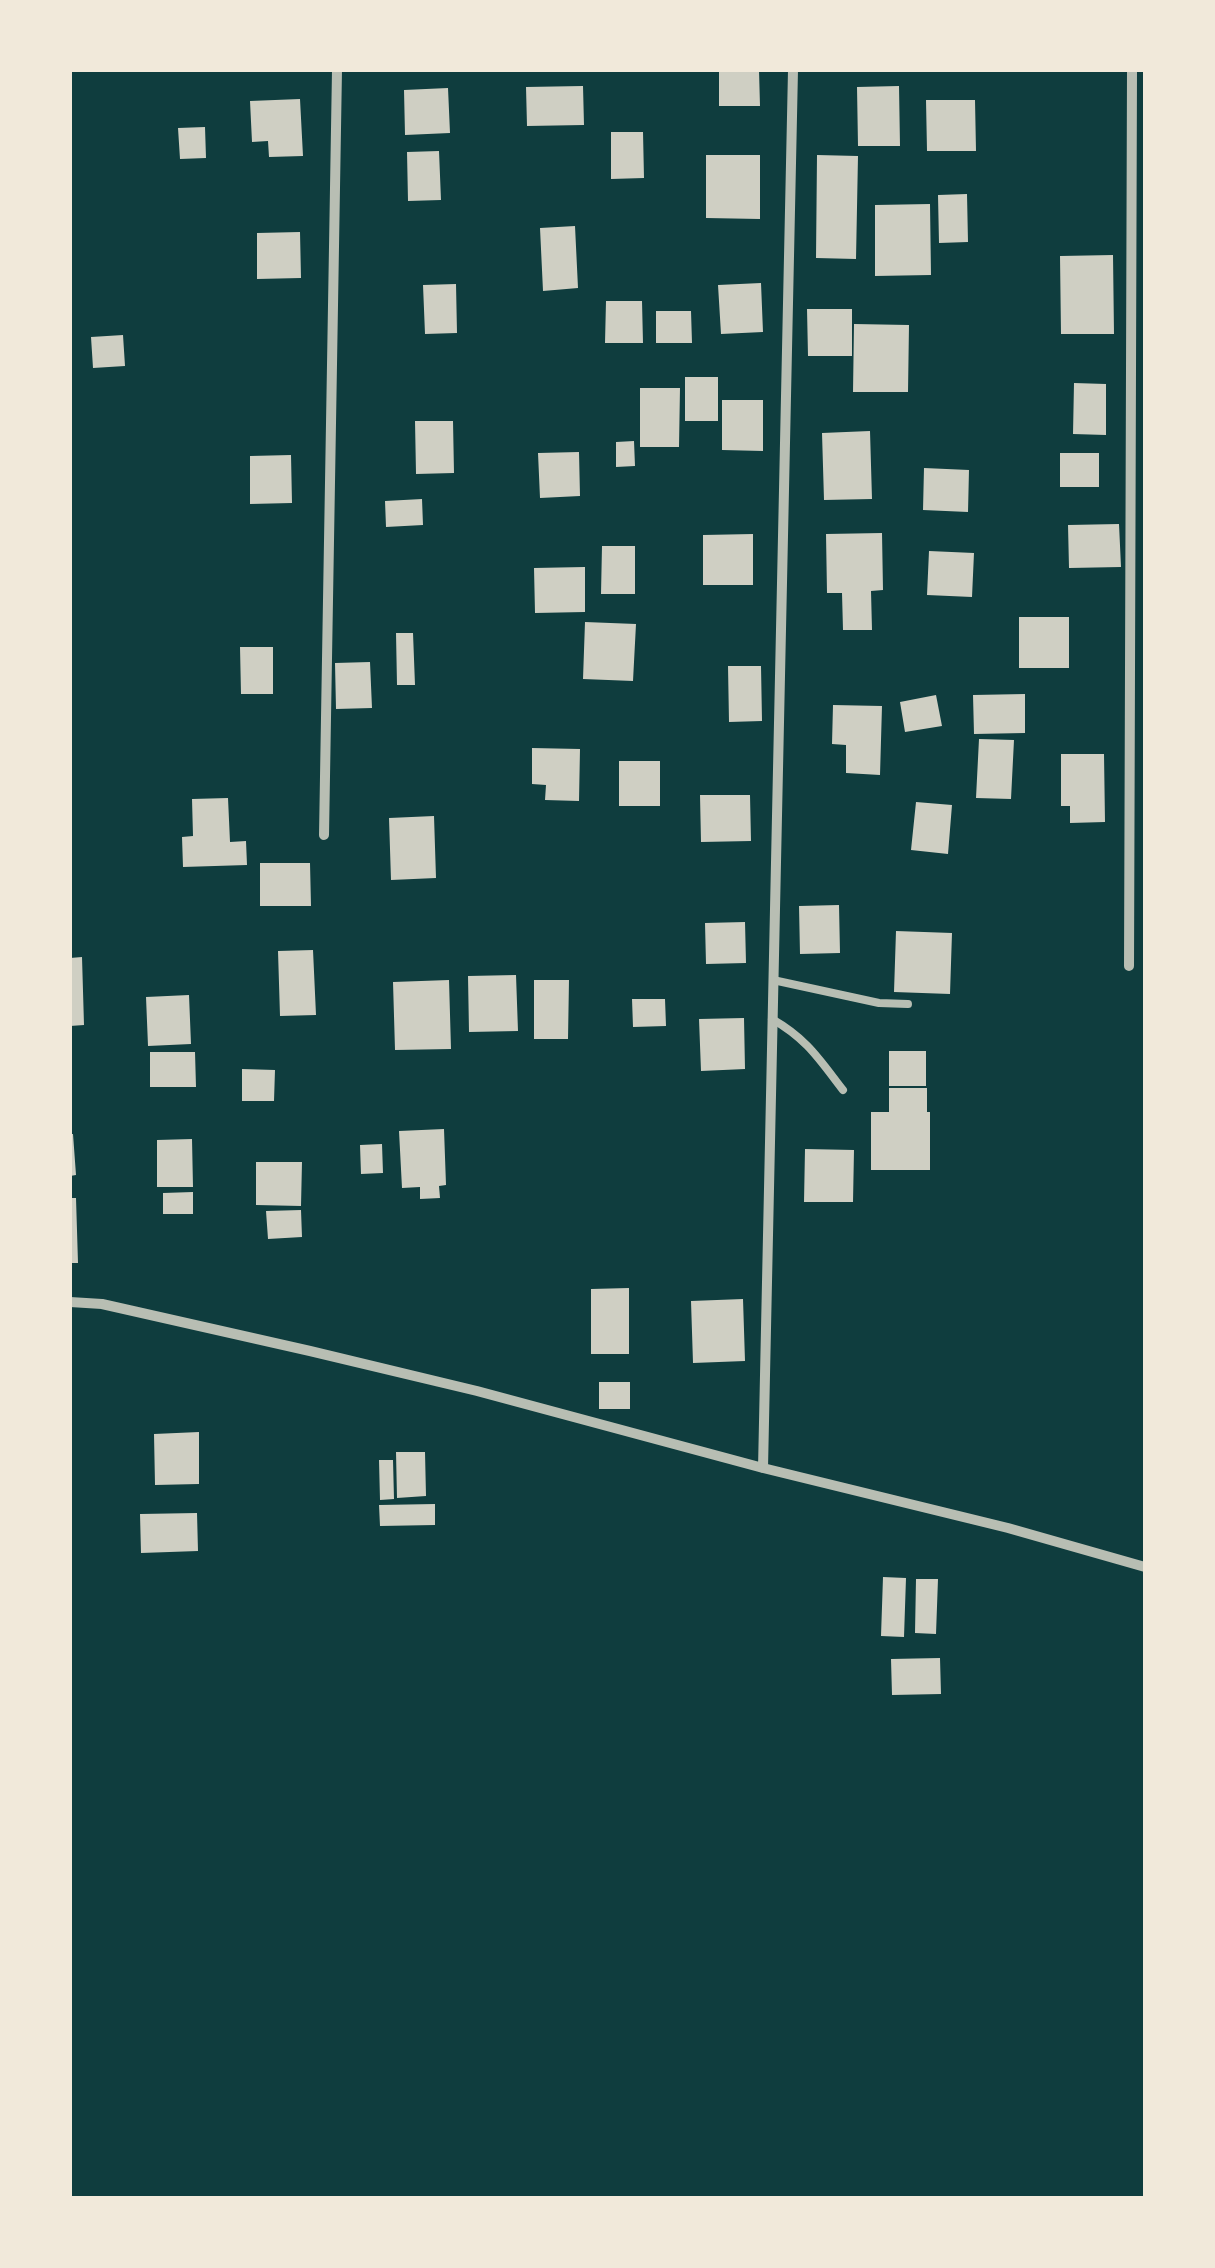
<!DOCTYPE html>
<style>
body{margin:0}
#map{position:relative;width:1215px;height:2268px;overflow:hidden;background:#0f3d3e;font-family:"Libre Baskerville",serif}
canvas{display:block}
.frame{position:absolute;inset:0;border:72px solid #f1e9da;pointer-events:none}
</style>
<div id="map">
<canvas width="1215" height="2268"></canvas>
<div class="frame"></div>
</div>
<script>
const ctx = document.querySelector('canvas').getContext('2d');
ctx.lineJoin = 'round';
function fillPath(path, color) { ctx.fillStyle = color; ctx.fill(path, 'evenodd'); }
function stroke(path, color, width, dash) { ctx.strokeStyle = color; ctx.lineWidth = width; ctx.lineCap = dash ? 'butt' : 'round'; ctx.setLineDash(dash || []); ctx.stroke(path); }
fillPath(new Path2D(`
 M719 70H759L760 106H719Z
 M583 86 584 125 527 126 526 87Z
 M899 86 900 146H858L857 87Z
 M448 88 450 133 405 135 404 90Z
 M300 99 303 156 269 157 268 141 252 142 250 101Z
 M926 100H975L976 151H927Z
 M205 127 206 158 180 159 178 128Z
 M611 132H643L644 178 611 179Z
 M439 151 441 200 408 201 407 152Z
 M706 155H760V219L706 218Z
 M817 155 858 156 856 259 816 258Z
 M967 194 968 242 939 243 938 195Z
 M930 204 931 275 875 276V205Z
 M575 226 578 288 543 291 540 228Z
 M300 232 301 278 257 279V233Z
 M1113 255 1114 334H1061L1060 256Z
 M761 283 763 332 721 334 718 285Z
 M456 284 457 333 425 334 423 285Z
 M606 301H642L643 343H605Z
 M807 309H852V356H808Z
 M656 311H691L692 343H656Z
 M854 324 909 325 908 392H853Z
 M123 335 125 366 93 368 91 337Z
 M685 377H718V421H685Z
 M1074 383 1106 384V435L1073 434Z
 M640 388H680L679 447H640Z
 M722 400H763V451L722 450Z
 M415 421H453L454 473 416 474Z
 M870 431 872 499 824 500 822 433Z
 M634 441 635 466 616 467V442Z
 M579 452 580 496 540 498 538 453Z
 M1060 453H1099V487H1060Z
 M291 455 292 503 250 504V456Z
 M924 468 969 470 968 512 923 510Z
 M422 499 423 525 386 527 385 501Z
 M1119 524 1121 567 1069 568 1068 525Z
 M882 533 883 590 871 591 872 630H843L842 593H827L826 534Z
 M753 534V585H703V535Z
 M602 546H635V594H601Z
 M929 551 974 553 972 597 927 595Z
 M585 567V612L535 613 534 568Z
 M1019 617H1069V668H1019Z
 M585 622 636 624 633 681 583 679Z
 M396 633H413L415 685H397Z
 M240 647H273V694H241Z
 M370 662 372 708 336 709 335 663Z
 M728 666H761L762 721 729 722Z
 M1025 694V733L974 734 973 695Z
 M936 695 942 726 905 732 900 702Z
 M833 705 882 706 880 775 846 773V745L832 744Z
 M979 739 1014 740 1011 799 976 798Z
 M532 748 580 749 579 801 545 800 546 785 532 784Z
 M1061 754H1104L1105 822 1070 823V806H1061Z
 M619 761H660V806H619Z
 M700 795H750L751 841 701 842Z
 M228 798 230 842 246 841 247 865 183 867 182 837 193 836 192 799Z
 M916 802 952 805 948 854 911 850Z
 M434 816 436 878 391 880 389 818Z
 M260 863H310L311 906H260Z
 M839 905 840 953 800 954 799 906Z
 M745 922 746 963 706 964 705 923Z
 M896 931 952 933 950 994 894 992Z
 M313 950 316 1015 280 1016 278 951Z
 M82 957 84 1025 70 1026V958Z
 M516 975 518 1031 469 1032 468 976Z
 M449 980 451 1049 395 1050 393 982Z
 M534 980H569L568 1039H534Z
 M189 995 191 1044 148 1046 146 997Z
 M632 999H665L666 1026 633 1027Z
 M744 1018 745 1069 701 1071 699 1019Z
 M889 1051H926V1086H889Z
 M150 1052H195L196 1087H150Z
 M242 1069 275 1070 274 1101H242Z
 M889 1088H927V1112H930V1170H871V1112H889Z
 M444 1129 446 1185 439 1186 440 1198 420 1199V1187L402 1188 399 1131Z
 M70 1134H73L76 1175 70 1176Z
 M192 1139 193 1187H157V1140Z
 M382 1144 383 1173 361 1174 360 1145Z
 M805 1149 854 1150 853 1202H804Z
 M256 1162H302L301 1206 256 1205Z
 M193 1192V1214H163V1193Z
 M70 1198H76L78 1263H70Z
 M301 1210 302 1237 268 1239 266 1211Z
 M629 1288V1354H591V1289Z
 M743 1299 745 1361 693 1363 691 1301Z
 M599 1382H630V1409H599Z
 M199 1432V1484L155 1485 154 1434Z
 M396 1452H425L426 1496 397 1498Z
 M379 1460H393L394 1499 380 1500Z
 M435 1504V1525L380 1526 379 1505Z
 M197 1513 198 1551 141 1553 140 1514Z
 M883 1577 906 1578 904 1637 881 1636Z
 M916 1579H938L936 1634 915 1633Z
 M940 1658 941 1694 892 1695 891 1659Z`), '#cfcfc3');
stroke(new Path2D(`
 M773 980 879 1003 908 1004
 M772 1019C807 1039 819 1059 843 1090`), '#b8beb3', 8);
stroke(new Path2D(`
 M324 835 337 70
 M1129 966 1132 70
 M70 1302 102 1304 310 1351 477 1391 763 1468 1008 1528 1145 1567
 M763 1468 793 70`), '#b8beb3', 10);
</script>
